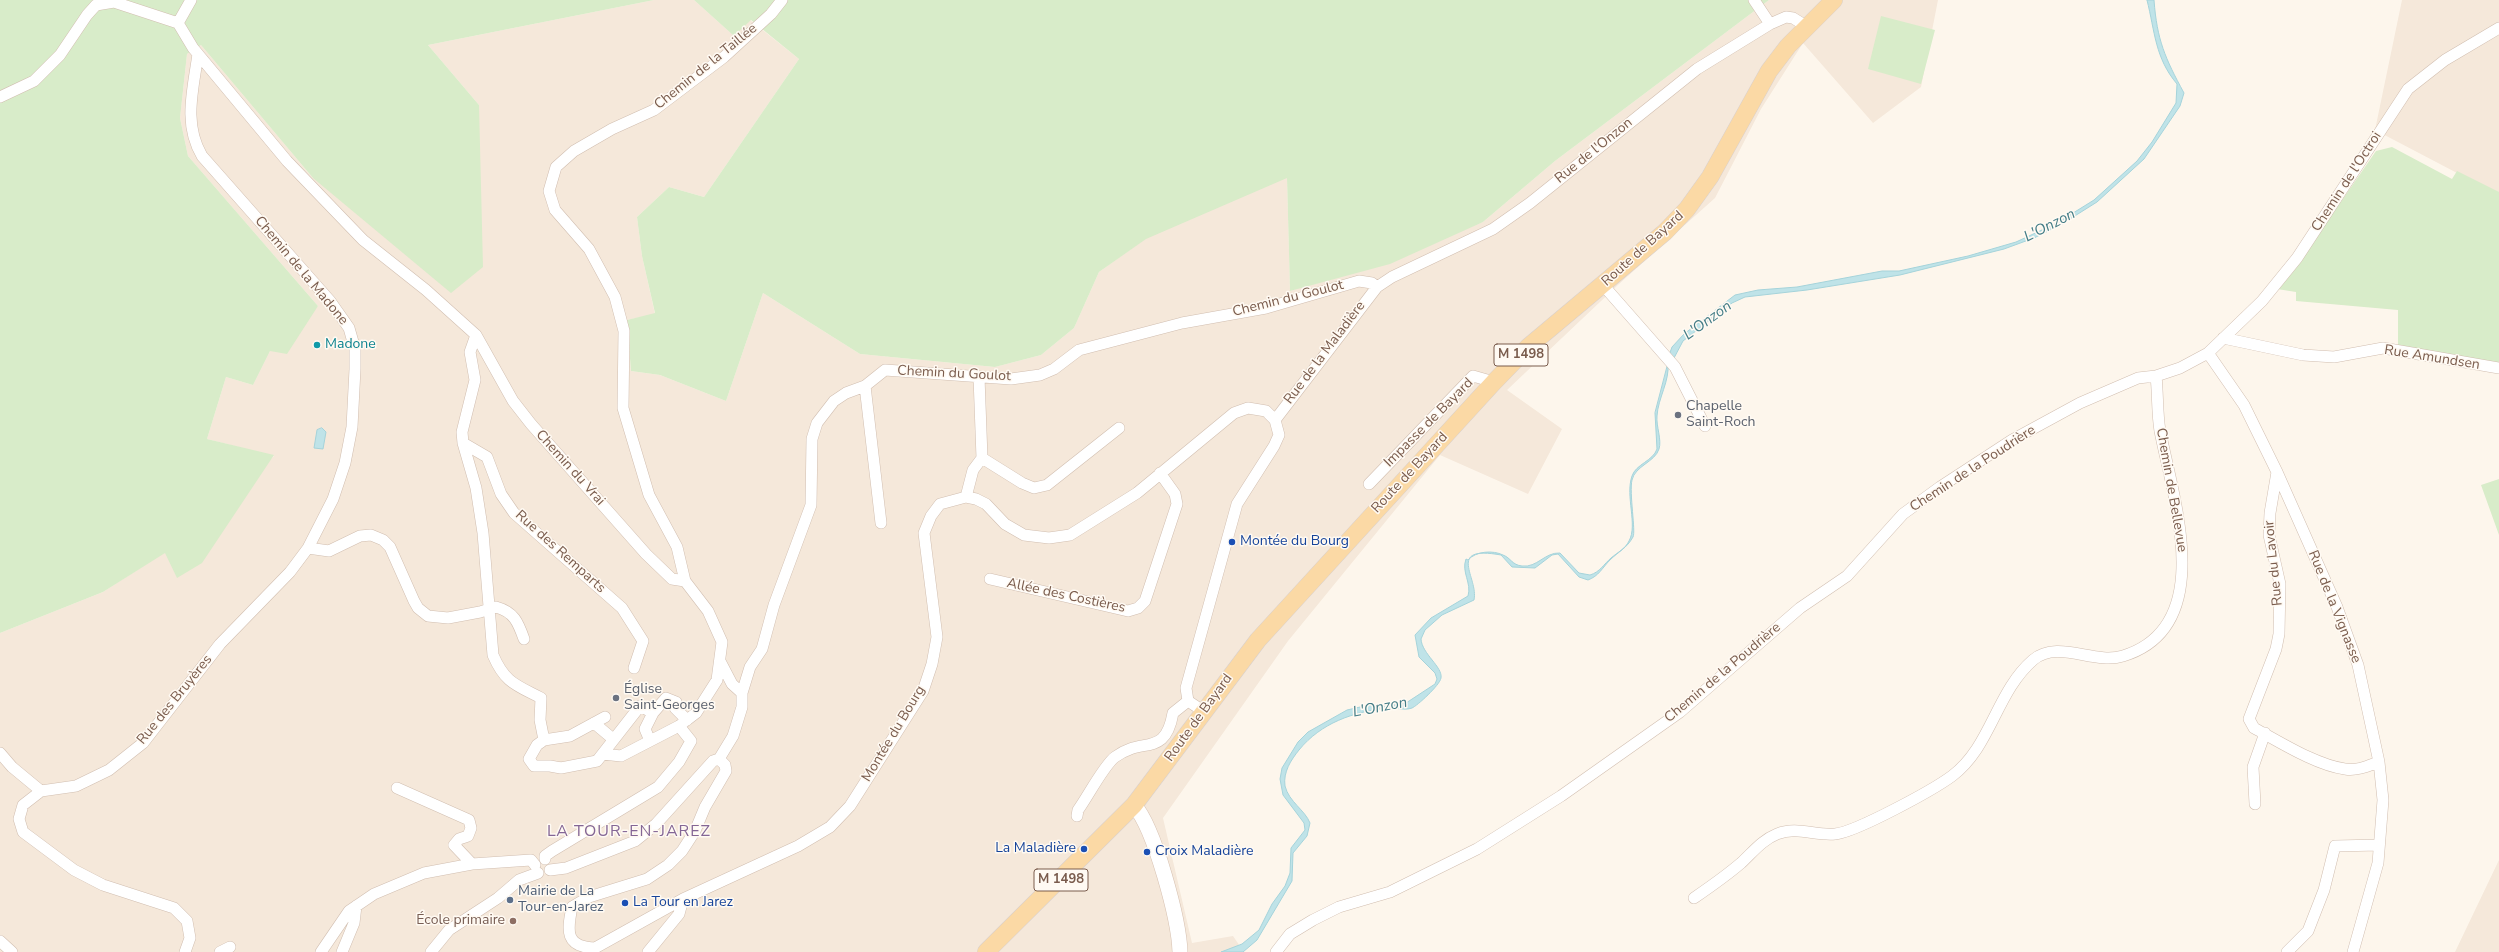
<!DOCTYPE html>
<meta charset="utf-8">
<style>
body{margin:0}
canvas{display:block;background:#fdf6ec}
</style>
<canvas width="2499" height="952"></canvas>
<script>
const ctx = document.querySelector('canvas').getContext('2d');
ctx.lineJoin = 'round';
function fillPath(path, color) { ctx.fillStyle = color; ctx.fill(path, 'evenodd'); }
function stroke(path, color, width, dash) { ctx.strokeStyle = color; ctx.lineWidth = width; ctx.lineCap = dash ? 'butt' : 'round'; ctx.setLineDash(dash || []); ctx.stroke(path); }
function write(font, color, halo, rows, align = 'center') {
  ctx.font = font + ' "Nunito Sans",sans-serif'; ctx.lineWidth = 3; ctx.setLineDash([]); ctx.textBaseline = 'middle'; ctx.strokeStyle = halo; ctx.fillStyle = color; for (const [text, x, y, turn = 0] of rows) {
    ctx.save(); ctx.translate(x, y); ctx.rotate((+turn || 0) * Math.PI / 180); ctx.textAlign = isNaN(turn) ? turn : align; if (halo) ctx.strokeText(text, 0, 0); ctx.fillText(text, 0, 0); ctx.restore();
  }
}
fillPath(new Path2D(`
 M654 0H694L734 36 750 20 799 59 704 197 669 187 637 217 642 256 655 314 627 320 631 371 660 375 726 401 763 293 860 354 995 367 1041 355 1074 328 1099 272 1146 238 1287 177 1290 291 1483 222 1555 161 1769 0H1938L1921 87 1873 123 1803 43 1761 109 1715 198 1619 284 1507 390 1562 429 1528 494 1440 455 1288 641 1163 818 1192 943 1233 936 1244 952H0V633L103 592 165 552 274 456 207 439 226 377 253 385 270 351 318 306 188 156 180 118 187 54 201 45 313 178 479 105 428 45Z
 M2402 0H2499V195L2375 130Z
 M2499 860V952H2455Z`), '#f5e8da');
fillPath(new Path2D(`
 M0 0H654L428 45 479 105 483 267 451 293 313 178 201 45 187 54 180 118 188 156 318 306 287 354 270 351 253 385 226 377 207 439 274 455 202 563 177 578 165 553 103 592 0 633Z
 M694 0H1769L1555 161 1483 222 1390 264 1290 291 1287 178 1146 239 1099 272 1074 328 1041 355 995 367 860 354 763 293 726 401 660 375 631 371 627 320 655 313 642 256 637 217 669 187 704 197 799 59 751 20 734 36Z
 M1881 16 1935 30 1921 84 1868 69Z
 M2392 147 2452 179 2457 171 2499 192V364L2398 346V310L2296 301V292L2277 289 2293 271 2376 151Z
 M2499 479V535L2481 485Z`), '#d8ecc9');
const water = new Path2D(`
 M2147 0H2154C2157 40 2165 58 2184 93L2180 106 2144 159 2097 202 2062 224 2034 238 2004 249 1900 275 1807 290 1745 297 1732 303 1683 341 1674 358H1668L1672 347 1684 334 1735 295 1758 290 1797 287 1882 271H1899L1968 256 2016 242 2057 223 2094 200 2137 161 2152 142 2176 103 2177 84C2155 58 2155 32 2147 0Z
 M1668 363C1670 381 1658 398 1657 416 1656 426 1662 440 1659 449 1655 462 1635 466 1632 480 1629 493 1636 532 1633 537 1627 548 1618 552 1610 560 1602 568 1599 576 1588 580L1579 577 1558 554 1552 555 1535 568 1512 567 1501 555C1445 545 1479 578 1474 600L1442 615 1425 630 1421 639C1422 654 1443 667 1441 678 1440 685 1417 706 1412 708 1404 711 1395 707 1387 708 1353 712 1321 723 1299 750 1291 760 1283 772 1285 786 1289 802 1305 810 1310 823L1307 836 1293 853 1292 881 1257 940 1243 952H1221L1242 944 1259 930 1272 904 1285 886 1290 873 1291 848 1305 830 1304 823 1283 795 1280 779 1282 768 1298 742 1308 732 1347 710 1369 705 1388 706 1406 703 1435 684 1437 679 1435 673 1419 657 1415 635 1431 618 1468 596C1472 583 1461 572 1466 559L1468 560C1476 551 1493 550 1503 555 1511 558 1512 565 1522 566 1537 568 1545 552 1560 553L1579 573 1590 575C1600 572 1604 564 1611 558 1618 552 1625 549 1629 541 1638 525 1625 496 1632 476 1636 464 1653 461 1657 449L1655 413Z
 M322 428 326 432 323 449 314 448 317 430Z`);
fillPath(water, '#bfe3e8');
stroke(water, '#a5d3da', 1);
const minor = new Path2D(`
 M1754 0 1770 24
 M178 23 193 48 287 161 363 240 426 290 476 335 513 401 531 424 646 554 672 579 685 581
 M178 23 191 0
 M0 97 34 81 60 55 87 15 96 5 114 2 178 23
 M1603 285 1675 367 1705 426
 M476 335 470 352 475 380 462 432 463 443 476 488 483 533 493 655C505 683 516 685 541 698L540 720 544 740 537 745 529 759 534 766H550L561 768 597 761 640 706 653 713
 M2223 338 2303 355 2334 357 2383 348 2499 368
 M2208 353 2244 405 2277 472 2337 607 2358 665 2379 762 2383 800 2378 863 2353 952
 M865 386 881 523
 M1275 420 1377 287 1392 277 1493 229 1530 203 1697 69 1770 24 1786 17 1793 18 1806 26
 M463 443 487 457 501 494 514 513 622 608 643 641 634 668
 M982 458 1022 483 1034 488 1047 485 1119 428
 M2277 472 2270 513 2269 535 2280 584 2279 634 2276 649 2249 719 2254 728C2280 742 2316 765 2345 769 2357 771 2368 766 2379 762
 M1369 484 1473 376 1494 382
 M966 497 973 470 982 458 979 377
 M308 548 329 551 360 536 371 535 383 540 390 547 414 601 418 608 428 616 448 618 480 612 496 607C514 612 518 622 524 639
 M990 579 1128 611 1138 608 1145 601 1177 504 1175 494 1160 473
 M720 661 732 684 742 693
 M594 723 613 739
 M544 740 570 736 605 717
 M650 741 645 729 653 713 666 698 676 702 675 708 687 720
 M0 753 12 767 41 791
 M603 754 621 756 679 726 696 713 717 680 722 642 708 611 685 581 677 547 649 495 623 408 624 331 615 297 589 249 555 210 549 191 556 167 574 151 612 129 654 110 724 57 771 14 782 0
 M719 759 725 765 726 771 705 807 695 831 682 851 668 865 647 879 589 897 572 907C567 931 565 947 595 948L683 899 798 846 830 827 850 806 923 691 932 664 937 637 924 533 931 516 940 504 966 497 976 499 986 504 1005 524 1024 535 1049 538 1070 535 1137 493 1234 413 1248 408 1266 411 1275 420 1279 435 1274 446 1237 504 1186 688 1188 701 1203 711
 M397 788 469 820 471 828 468 836 459 839 454 845 472 864
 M2255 804 2253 767 2265 733
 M1077 816 1078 810C1087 798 1104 765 1115 757 1143 736 1165 758 1173 713L1188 701
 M545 859V856L552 851 658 787 679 762 691 741 679 726
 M550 870 566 868 635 841 656 824 713 761 719 759 733 736 742 707V693L750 667 762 649 774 605 811 505 812 439 817 423 834 401 846 393 865 386 885 370 1011 379 1040 375 1054 369 1079 350 1182 323 1266 308 1359 281 1372 283 1377 287
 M1694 898C1710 887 1726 876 1741 863 1753 852 1762 840 1777 834 1797 826 1815 836 1835 834 1856 832 1933 790 1952 776 1991 747 1996 692 2033 660 2058 639 2094 665 2123 656 2218 627 2173 498 2160 431 2157 413 2158 394 2156 376L2180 368 2208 353 2262 301 2297 258 2408 89 2445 60 2499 28
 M0 941 12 952
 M185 952 190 938 187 921 174 908 103 885 74 870 23 832 19 819 23 805 41 791 76 786 109 770 143 743 220 644 290 572 308 548 333 499 345 463 352 427 355 369V349L349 328 330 301 202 156C183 124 193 90 198 54
 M220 952 230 947
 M321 952 349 911 374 894 424 873 472 864 531 860 535 865
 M342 952 354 923 356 906
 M431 952 449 930 498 898 519 880 538 873
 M648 952 679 914 683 899
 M1276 952 1290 934 1313 920 1339 907 1390 892 1477 849 1561 796 1680 712 1800 608 1847 576 1903 514 1940 487 2012 440 2080 403 2138 378 2156 376
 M2287 952 2308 931 2324 890 2335 846 2379 845`);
const secondary = new Path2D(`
 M1134 805C1155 829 1179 920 1180 952`);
const primary = new Path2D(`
 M986 952 1134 805 1258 640 1494 382 1528 347 1665 232 1687 209 1710 177 1769 71 1788 46 1834 0`);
stroke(minor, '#d1beb0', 12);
stroke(secondary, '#d6c0b0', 16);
stroke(primary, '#dad1cd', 18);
stroke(minor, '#fff', 11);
stroke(secondary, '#fff', 15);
stroke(primary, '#fbd9a5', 17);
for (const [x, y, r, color] of [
 [317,345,4,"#0f9aa8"],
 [1678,415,4,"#6b7280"],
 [1232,542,4,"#1a4fb4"],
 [616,698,4,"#6b7280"],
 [1084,849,4,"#1a4fb4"],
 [1147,852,4,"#1a4fb4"],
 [510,900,4,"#5c6f8a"],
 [625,903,4,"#1a4fb4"],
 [513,921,4,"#8d6e63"]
]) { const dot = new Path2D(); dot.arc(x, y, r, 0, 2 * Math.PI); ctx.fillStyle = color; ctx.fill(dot); stroke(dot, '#fffaf3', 1.5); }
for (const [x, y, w] of [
 [1521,355,54],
 [1061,880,54]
]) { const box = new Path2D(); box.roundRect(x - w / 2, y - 11, w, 22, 3); ctx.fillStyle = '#fffaf3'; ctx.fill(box); stroke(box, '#7a5c4d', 1); }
write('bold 13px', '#7a5c4d', null, [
 ["M 1498",1521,355],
 ["M 1498",1061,880]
]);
write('14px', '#7a5c4d', '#fffaf3', [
 ["Chemin de la Taillée",706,67,-39],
 ["Rue de l'Onzon",1594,151,-39],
 ["Chemin de l'Octroi",2347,182,-57],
 ["Route de Bayard",1643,249,-42],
 ["Chemin de la Madone",301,271,50],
 ["Chemin du Goulot",1288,299,-14],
 ["Rue de la Maladière",1325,353,-53],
 ["Rue Amundsen",2432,358,9],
 ["Chemin du Goulot",954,374,3],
 ["Impasse de Bayard",1429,423,-45],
 ["Chemin du Vrai",570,468,48],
 ["Chemin de la Poudrière",1973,469,-33],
 ["Route de Bayard",1410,473,-47],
 ["Chemin de Bellevue",2171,490,80],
 ["Rue des Remparts",560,552,42],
 ["Rue du Lavoir",2274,563,-96],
 ["Allée des Costières",1066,596,12],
 ["Rue de la Vignasse",2334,607,68],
 ["Chemin de la Poudrière",1723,673,-40],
 ["Rue des Bruyères",175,700,-51],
 ["Route de Bayard",1199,718,-54],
 ["Montée du Bourg",894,734,-59]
]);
write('14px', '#0d838f', '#fffaf3', [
 ["Madone",325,345]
], 'left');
write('14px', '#5b616d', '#fffaf3', [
 ["Chapelle",1686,407],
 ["Saint-Roch",1686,423],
 ["Église",624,690],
 ["Saint-Georges",624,706]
], 'left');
write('14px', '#164399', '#fffaf3', [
 ["Montée du Bourg",1240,542],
 ["La Maladière",1076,849,"right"],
 ["Croix Maladière",1155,852],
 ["La Tour en Jarez",633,903]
], 'left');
write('14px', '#4e5e75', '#fffaf3', [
 ["Mairie de La",518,892],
 ["Tour-en-Jarez",518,908]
], 'left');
write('14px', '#785e54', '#fffaf3', [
 ["École primaire",505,921]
], 'right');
write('italic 15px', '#437c86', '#fffaf3', [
 ["L'Onzon",2050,226,-27],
 ["L'Onzon",1708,321,-36],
 ["L'Onzon",1380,708,-11]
]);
ctx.letterSpacing = '1px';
write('16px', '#846695', '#fffaf3', [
 ["LA TOUR-EN-JAREZ",629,832]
]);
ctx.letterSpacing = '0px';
</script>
